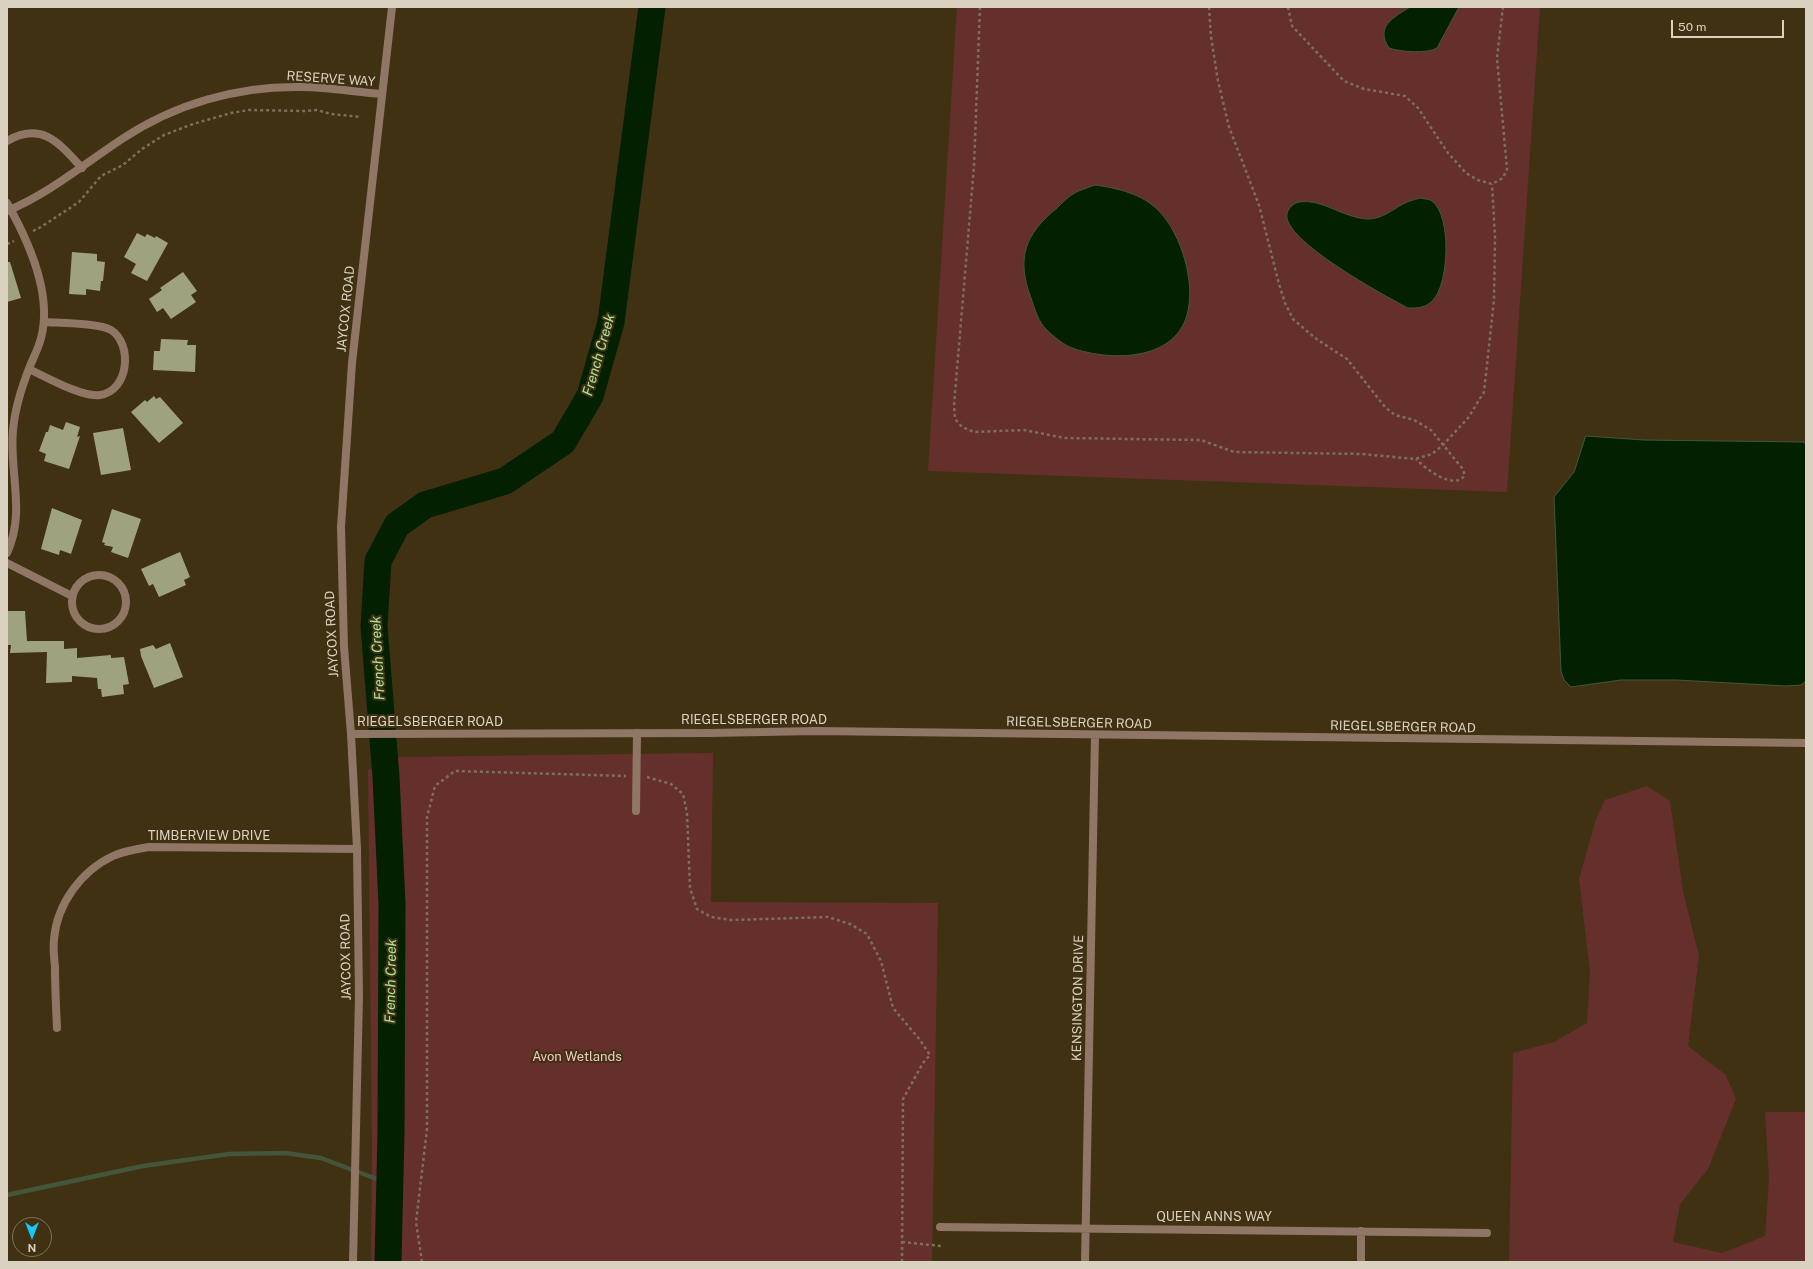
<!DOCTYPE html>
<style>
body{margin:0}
#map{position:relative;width:1813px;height:1269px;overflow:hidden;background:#403113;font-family:"Public Sans",sans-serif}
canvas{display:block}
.frame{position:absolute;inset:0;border:8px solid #dad1c0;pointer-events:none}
.north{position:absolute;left:12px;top:1217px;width:40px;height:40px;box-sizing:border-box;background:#403113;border:1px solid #7e7158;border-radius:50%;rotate:180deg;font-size:11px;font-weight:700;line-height:16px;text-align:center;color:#dad1c0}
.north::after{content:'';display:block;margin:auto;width:14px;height:18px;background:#15cafb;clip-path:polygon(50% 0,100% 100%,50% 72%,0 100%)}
.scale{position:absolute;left:1671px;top:20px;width:113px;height:18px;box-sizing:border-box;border:2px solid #dad1c0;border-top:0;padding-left:5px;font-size:12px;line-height:14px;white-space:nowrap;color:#dad1c0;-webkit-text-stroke:3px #403113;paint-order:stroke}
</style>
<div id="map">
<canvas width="1813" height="1269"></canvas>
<div class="frame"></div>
<div class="north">N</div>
<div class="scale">50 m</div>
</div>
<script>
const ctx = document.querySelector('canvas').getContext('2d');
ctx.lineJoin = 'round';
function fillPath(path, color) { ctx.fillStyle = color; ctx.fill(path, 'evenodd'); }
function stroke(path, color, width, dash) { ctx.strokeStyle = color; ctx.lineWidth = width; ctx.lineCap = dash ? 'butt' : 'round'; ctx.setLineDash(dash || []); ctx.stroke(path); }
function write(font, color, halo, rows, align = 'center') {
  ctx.font = font + ' "Public Sans",sans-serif'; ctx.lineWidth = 4; ctx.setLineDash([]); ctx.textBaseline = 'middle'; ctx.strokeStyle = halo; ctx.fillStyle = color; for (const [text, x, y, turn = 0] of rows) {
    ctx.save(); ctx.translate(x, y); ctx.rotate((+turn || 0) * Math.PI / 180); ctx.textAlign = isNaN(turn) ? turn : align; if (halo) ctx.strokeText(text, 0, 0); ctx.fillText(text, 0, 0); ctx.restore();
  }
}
fillPath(new Path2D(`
 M957 7H1540L1507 492 928 471Z
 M713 753 711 902 938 903 932 1262H371L372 1145 368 770 397 757Z
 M1647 786 1670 801 1683 891 1699 956 1688 1046 1726 1075 1736 1099 1708 1169 1680 1204 1673 1242 1722 1253 1765 1236 1769 1179 1765 1112H1806V1262H1509L1513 1053 1554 1042 1587 1023 1590 971 1579 879 1596 819 1605 800Z`), '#65302b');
const water = new Path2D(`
 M1410 7H1459L1437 48C1427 54 1401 52 1389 48 1375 26 1393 18 1410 7Z
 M1095 185C1117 188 1143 194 1159 211 1182 235 1196 284 1187 315 1174 361 1112 361 1075 349 1065 346 1054 337 1047 330 1038 322 1035 309 1031 298 1016 258 1025 234 1057 208 1062 203 1067 198 1073 194 1079 190 1088 188 1095 185Z
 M1420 198C1424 199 1429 199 1432 201 1452 216 1449 284 1433 300 1426 308 1418 308 1408 308 1385 296 1282 240 1287 214 1288 208 1294 203 1299 202 1322 198 1347 220 1370 219 1383 218 1392 210 1403 204 1408 201 1414 200 1420 198Z
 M1586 436 1644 440 1803 442 1806 444V681L1801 685 1786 686 1676 680H1621L1571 687 1564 680 1561 671 1554 497 1574 472Z`);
fillPath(water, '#032100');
stroke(water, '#44563a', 1);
stroke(new Path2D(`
 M7 1195 143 1166 229 1154 285 1153 321 1158 390 1184`), '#44563a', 4.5);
stroke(new Path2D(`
 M388 1262 391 1133 392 904 386 777 374 626 378 561 397 525 425 505 505 481 563 442 590 396 611 322 652 7`), '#032100', 27);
fillPath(new Path2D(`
 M137 233 145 237 147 234 155 238 156 236 168 243 147 281 131 273 136 264 124 257Z
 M72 252 97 254V261L105 262 103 281H101L100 291 86 289V295L69 294Z
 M7 262H10L21 298 7 302Z
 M183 272 197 291 191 295 196 302 171 319 163 308 157 312 149 299 162 290 160 288Z
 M161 339 188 340 187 345H196L195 372 153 370 154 351H160Z
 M154 396 156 399 160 397 183 423 159 443 131 412 145 400 147 402Z
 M66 422 80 427 77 437 80 436 69 469 44 461 46 454 39 451 46 432H48L50 425 63 430Z
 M123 428 131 470 101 475 93 433Z
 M52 508 82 520 71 554 60 550 59 555 41 549Z
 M112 509 141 519 128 558 111 552 113 547 104 545 105 543 102 542Z
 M180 552 190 577 184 580 186 585 159 597 153 584 149 586 141 569Z
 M8 611H25L27 641H64V649L77 648V658L111 655V658L124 657 129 684 123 685 124 694 102 697 101 689H98L97 678 72 676V682L46 683 47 652 10 653 11 645H7Z
 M170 643 183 677 154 688 141 656 140 649 153 645 156 649Z`), '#9fa27e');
stroke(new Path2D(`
 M980 7 974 166 954 405 955 419 962 427 974 432 1024 430 1065 438 1201 440 1234 452 1362 454 1415 459 1432 454 1443 445 1468 418 1484 392 1494 300 1495 237 1492 184
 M1209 7 1211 37 1218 81 1229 127 1259 205 1279 284 1285 303 1293 319 1315 338 1347 359 1385 407 1395 415 1414 420 1431 430 1462 468 1465 475C1454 491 1426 469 1416 459
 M1288 7 1292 26 1344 81 1364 89 1405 96 1418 108 1448 153 1466 173 1478 180 1492 184 1503 178 1507 169 1497 58 1503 7
 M33 231 41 227 79 202 101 176 123 165 142 149 164 135 193 124 231 113 249 110 304 111 317 110 331 114 361 117
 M7 244 14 241
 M647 777 671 784 683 794 687 813 690 888 697 909 711 917 731 920 828 917 850 924 867 934 881 961 893 1008 920 1040 930 1055 923 1063 903 1099 902 1262
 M902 1242 941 1246
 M422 1262 416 1222 427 1129V817L435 786 455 771 626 776`), '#7d7057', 2.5, [3, 3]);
stroke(new Path2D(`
 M636 811 637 733`), '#907665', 8);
stroke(new Path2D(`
 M7 141C42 121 59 143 82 168
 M7 203C28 240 53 294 41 338 39 347 34 356 30 366 22 386 15 408 13 430 9 473 26 512 7 553
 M7 211C50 193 84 164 122 139 175 104 237 86 300 87 328 87 355 92 382 94
 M29 369C46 377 83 398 100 395 129 391 133 344 111 330 100 323 59 323 44 322
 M7 563 72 596
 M72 602a27 27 0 1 1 54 0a27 27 0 1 1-54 0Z
 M351 734 710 733 816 731 1806 743
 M57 1028C56 1007 55 987 55 967 54 958 53 948 54 939 57 904 81 871 113 856 124 851 137 849 149 847L357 849
 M940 1227 1487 1233
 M1085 1262 1095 735
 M1361 1262V1231`), '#907665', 8);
stroke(new Path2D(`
 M353 1262 359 996 357 849 351 734 344 647 341 527 352 363 392 7`), '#907665', 8);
write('13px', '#dad1c0', '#403113', [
 ["RESERVE WAY",331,79,4],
 ["JAYCOX ROAD",346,309,-84],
 ["JAYCOX ROAD",332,634,-93],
 ["RIEGELSBERGER ROAD",754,720],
 ["RIEGELSBERGER ROAD",430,722],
 ["RIEGELSBERGER ROAD",1079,723,1],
 ["RIEGELSBERGER ROAD",1403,727,1],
 ["TIMBERVIEW DRIVE",209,836],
 ["JAYCOX ROAD",346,957,-91],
 ["KENSINGTON DRIVE",1078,998,-89],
 ["QUEEN ANNS WAY",1214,1217]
]);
write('13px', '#f1c7c2', '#403113', [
 ["Avon Wetlands",577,1057]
]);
write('italic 14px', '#a7e698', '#403113', [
 ["French Creek",599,355,-74],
 ["French Creek",378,658,-93],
 ["French Creek",391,981,-89]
]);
</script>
